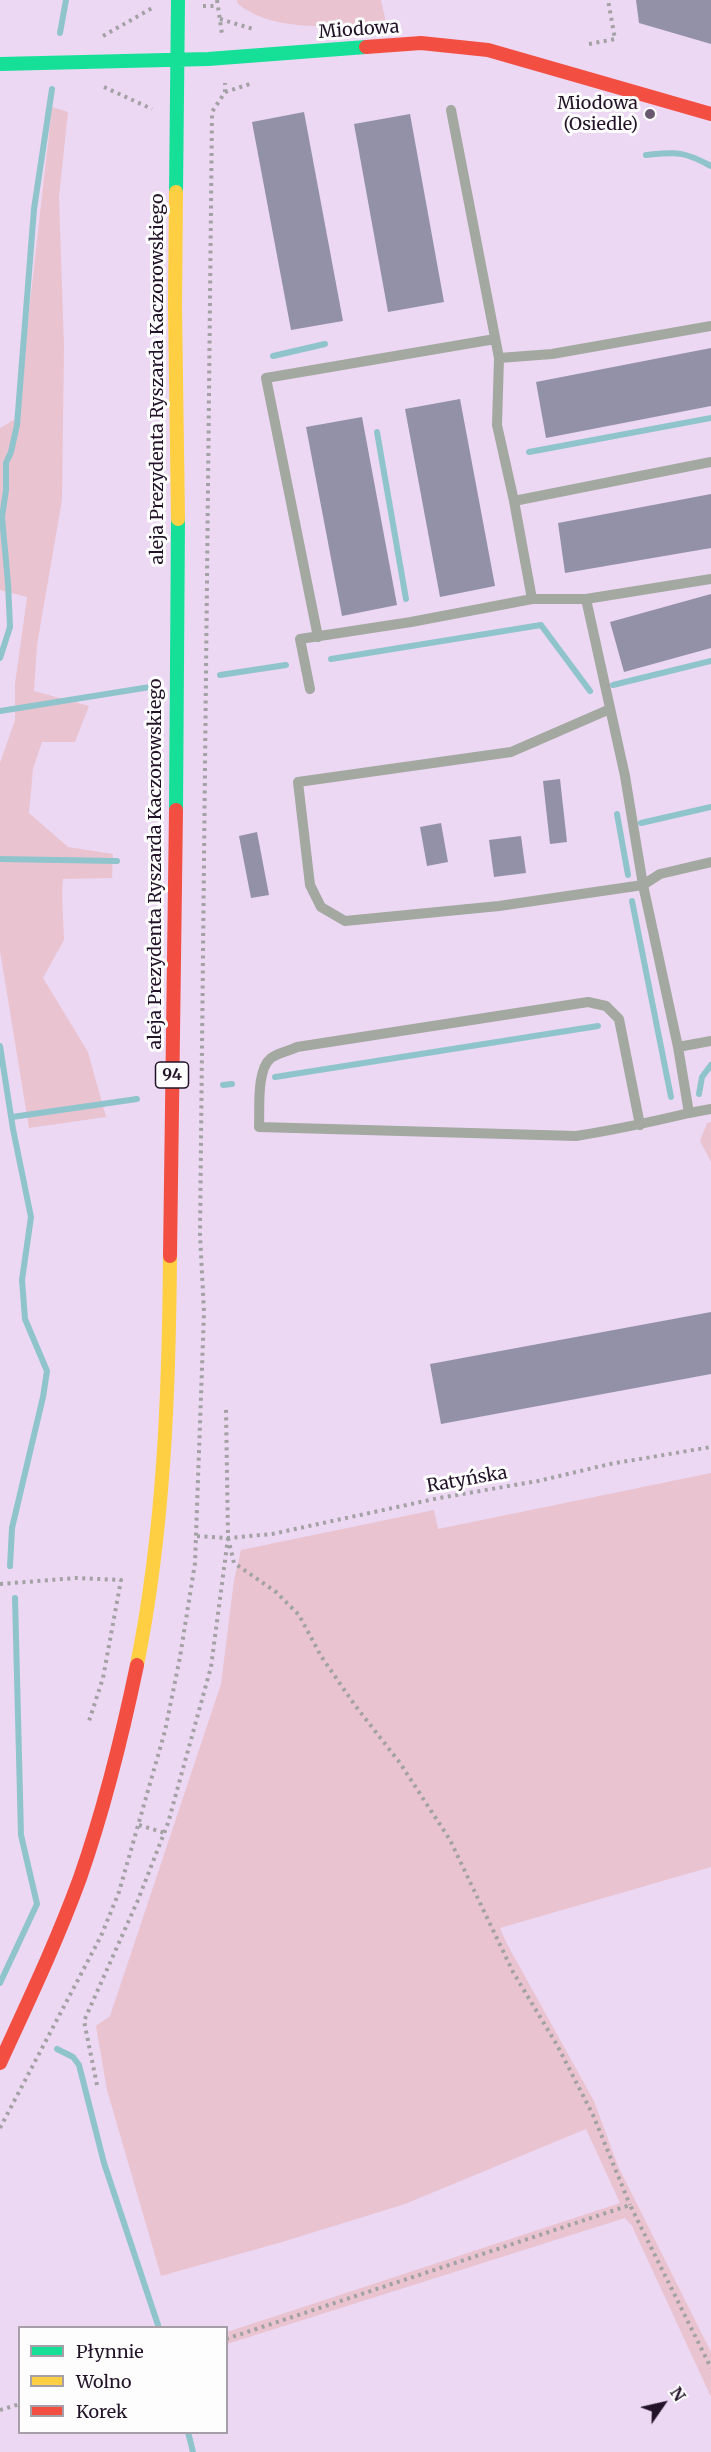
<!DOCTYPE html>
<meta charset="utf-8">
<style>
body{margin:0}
#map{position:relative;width:711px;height:2452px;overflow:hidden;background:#ecd8f3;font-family:Merriweather,serif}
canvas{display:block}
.legend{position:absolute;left:18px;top:2326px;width:210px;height:108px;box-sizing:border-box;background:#fdfdfd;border:2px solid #a69fa8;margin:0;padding:8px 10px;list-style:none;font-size:18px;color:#231329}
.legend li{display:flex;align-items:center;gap:12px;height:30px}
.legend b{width:30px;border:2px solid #a69fa8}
.north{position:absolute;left:633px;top:2374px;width:60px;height:60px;-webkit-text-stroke:4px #fdfdfd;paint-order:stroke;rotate:56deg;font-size:16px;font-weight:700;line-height:24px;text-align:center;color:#231329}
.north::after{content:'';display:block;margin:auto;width:21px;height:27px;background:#231329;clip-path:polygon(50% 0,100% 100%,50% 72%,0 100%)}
</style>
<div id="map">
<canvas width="711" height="2452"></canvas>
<ul class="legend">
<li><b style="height:8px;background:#16e098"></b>Płynnie</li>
<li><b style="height:8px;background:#ffcf43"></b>Wolno</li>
<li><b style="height:8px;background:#f24e42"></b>Korek</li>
</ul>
<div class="north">N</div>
</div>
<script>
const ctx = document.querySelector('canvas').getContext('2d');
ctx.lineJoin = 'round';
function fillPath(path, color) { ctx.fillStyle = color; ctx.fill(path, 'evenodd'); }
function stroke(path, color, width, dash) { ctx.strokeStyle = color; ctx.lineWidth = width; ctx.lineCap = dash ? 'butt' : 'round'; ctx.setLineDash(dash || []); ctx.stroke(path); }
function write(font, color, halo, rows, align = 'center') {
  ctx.font = font + ' Merriweather,serif'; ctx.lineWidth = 6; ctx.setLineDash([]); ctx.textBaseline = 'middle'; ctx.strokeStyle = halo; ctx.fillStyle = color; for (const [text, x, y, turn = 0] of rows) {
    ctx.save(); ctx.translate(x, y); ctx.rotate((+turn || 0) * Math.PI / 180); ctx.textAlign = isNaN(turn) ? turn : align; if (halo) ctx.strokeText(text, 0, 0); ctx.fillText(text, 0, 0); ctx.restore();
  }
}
fillPath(new Path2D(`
 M237 0H381L386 22C338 25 278 35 238 4Z
 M52 107 68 112 59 197 64 347 62 500 37 645 34 691 89 706 75 742H42L33 769 29 813 68 847 113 854 112 878 63 879 62 894 64 940 43 978 88 1052 106 1117 29 1128 0 951V763L15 720V684L27 597 0 590V428L17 418Z
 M711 1122V1162L700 1141 707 1123Z
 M711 1473V1867L500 1928 507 1944 594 2101 618 2166 711 2352V2397L632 2226 625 2218 227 2344V2332L620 2203 586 2129 405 2204 282 2242 161 2276 107 2090 96 2026 110 2016 221 1684 234 1580 241 1550 434 1510 438 1529Z`), '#eac3d0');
stroke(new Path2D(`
 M60 33 66 0
 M646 155C678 152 683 151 711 166
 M273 356 325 344
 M377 432 406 599
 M529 452 711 418
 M0 658 10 627 8 583 2 517 6 490V463L11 452 17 425 34 209 52 89
 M331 659 541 625 590 691
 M220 675 286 665
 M613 685 711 661
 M0 711 150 687
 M617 814 628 875
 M641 823 711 807
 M0 859 117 861
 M632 901 671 1097
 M0 1046 13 1129 31 1217 22 1280 25 1319 47 1371 43 1397 12 1528 10 1566
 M275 1077 598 1026
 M223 1085 232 1084
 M699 1094 702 1077 711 1065
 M12 1117 137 1099
 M0 1983 37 1904 21 1835 15 1598
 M57 2049 73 2057 79 2065 104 2163 159 2328
 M188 2432 193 2452`), '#90c4cd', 6);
fillPath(new Path2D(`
 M636 0H711V44L639 23Z
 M304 112 343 321 291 330 252 122Z
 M410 114 444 302 388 312 354 124Z
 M711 348V406L546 438 536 382Z
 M460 399 495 586 440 597 405 409Z
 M362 417 397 605 342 616 306 427Z
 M711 494V548L565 573 558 523Z
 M711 594V648L624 672 610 622Z
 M560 779 567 842 550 844 543 781Z
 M441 823 448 862 427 866 420 827Z
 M257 832 269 895 251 898 239 836Z
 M521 836 526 873 494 877 489 840Z
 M711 1312V1374L441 1424 430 1364Z`), '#9391a7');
stroke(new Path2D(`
 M217 0 222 34
 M203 6H217
 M220 19 253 29
 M103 36 154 7
 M589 44 615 39 608 0
 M104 87 152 109
 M225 92 253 83
 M197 1536 228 1538 272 1534 439 1498 538 1481 610 1464 711 1447
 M228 1538 234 1563 276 1592 299 1615 321 1656 354 1704 400 1763 450 1840 513 1972 557 2045 593 2115 630 2205
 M0 1584 76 1578 121 1580 103 1678 89 1721
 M139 1825 165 1833
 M97 2085 84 2021 138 1900 168 1823 211 1667 228 1538 226 1409
 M0 2128 101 1936 119 1892 165 1731 180 1657 195 1563 204 1312 200 1235 212 112 225 92V83
 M226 2339 630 2205 711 2368
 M0 2410 20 2404`), '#a2a1a3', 4, [3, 4.5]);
stroke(new Path2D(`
 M451 110 499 358 497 425 514 501 532 599
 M499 358 552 354 711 326
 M514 501 711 462
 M586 599 625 776 643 885 678 1047 689 1113 711 1109
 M318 637 266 378 495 339
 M310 689 300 639 411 622 532 599H586L711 579
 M610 709 511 752 298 782 310 885 321 907 345 921 499 906 643 885 660 874 711 862
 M678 1047 711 1041
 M640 1125 619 1019 606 1006 588 1002 297 1047C289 1051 277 1053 271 1058 256 1070 260 1109 259 1127L576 1136C614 1130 651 1122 689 1113`), '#a3a8a1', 10);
stroke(new Path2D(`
 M0 64 208 59 366 47
 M176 192 178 0
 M176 810 178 519`), '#16e098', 14);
stroke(new Path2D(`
 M176 192 175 306 178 519
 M137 1665C164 1531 169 1392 170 1256`), '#ffcf43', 14);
stroke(new Path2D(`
 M366 47 421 43 488 50 711 114
 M170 1256 176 810
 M0 2063C28 2002 57 1941 80 1878 104 1809 122 1737 137 1665`), '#f24e42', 14);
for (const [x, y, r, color] of [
 [650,114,6,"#695870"]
]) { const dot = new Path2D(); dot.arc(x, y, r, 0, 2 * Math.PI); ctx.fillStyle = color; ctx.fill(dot); stroke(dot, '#fdfdfd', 2); }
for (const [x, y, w] of [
 [172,1075,33]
]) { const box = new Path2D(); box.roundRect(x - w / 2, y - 13, w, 26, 4.5); ctx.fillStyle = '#fdfdfd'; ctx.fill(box); stroke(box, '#231329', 1.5); }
write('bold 16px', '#231329', null, [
 ["94",172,1075]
]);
write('18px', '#231329', '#fdfdfd', [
 ["Miodowa",359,30,-4],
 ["aleja Prezydenta Ryszarda Kaczorowskiego",158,379,-90],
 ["aleja Prezydenta Ryszarda Kaczorowskiego",156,864,-90],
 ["Ratyńska",467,1480,-10]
]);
write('18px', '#231329', '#fdfdfd', [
 ["Miodowa",638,104],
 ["(Osiedle)",638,125]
], 'right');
</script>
